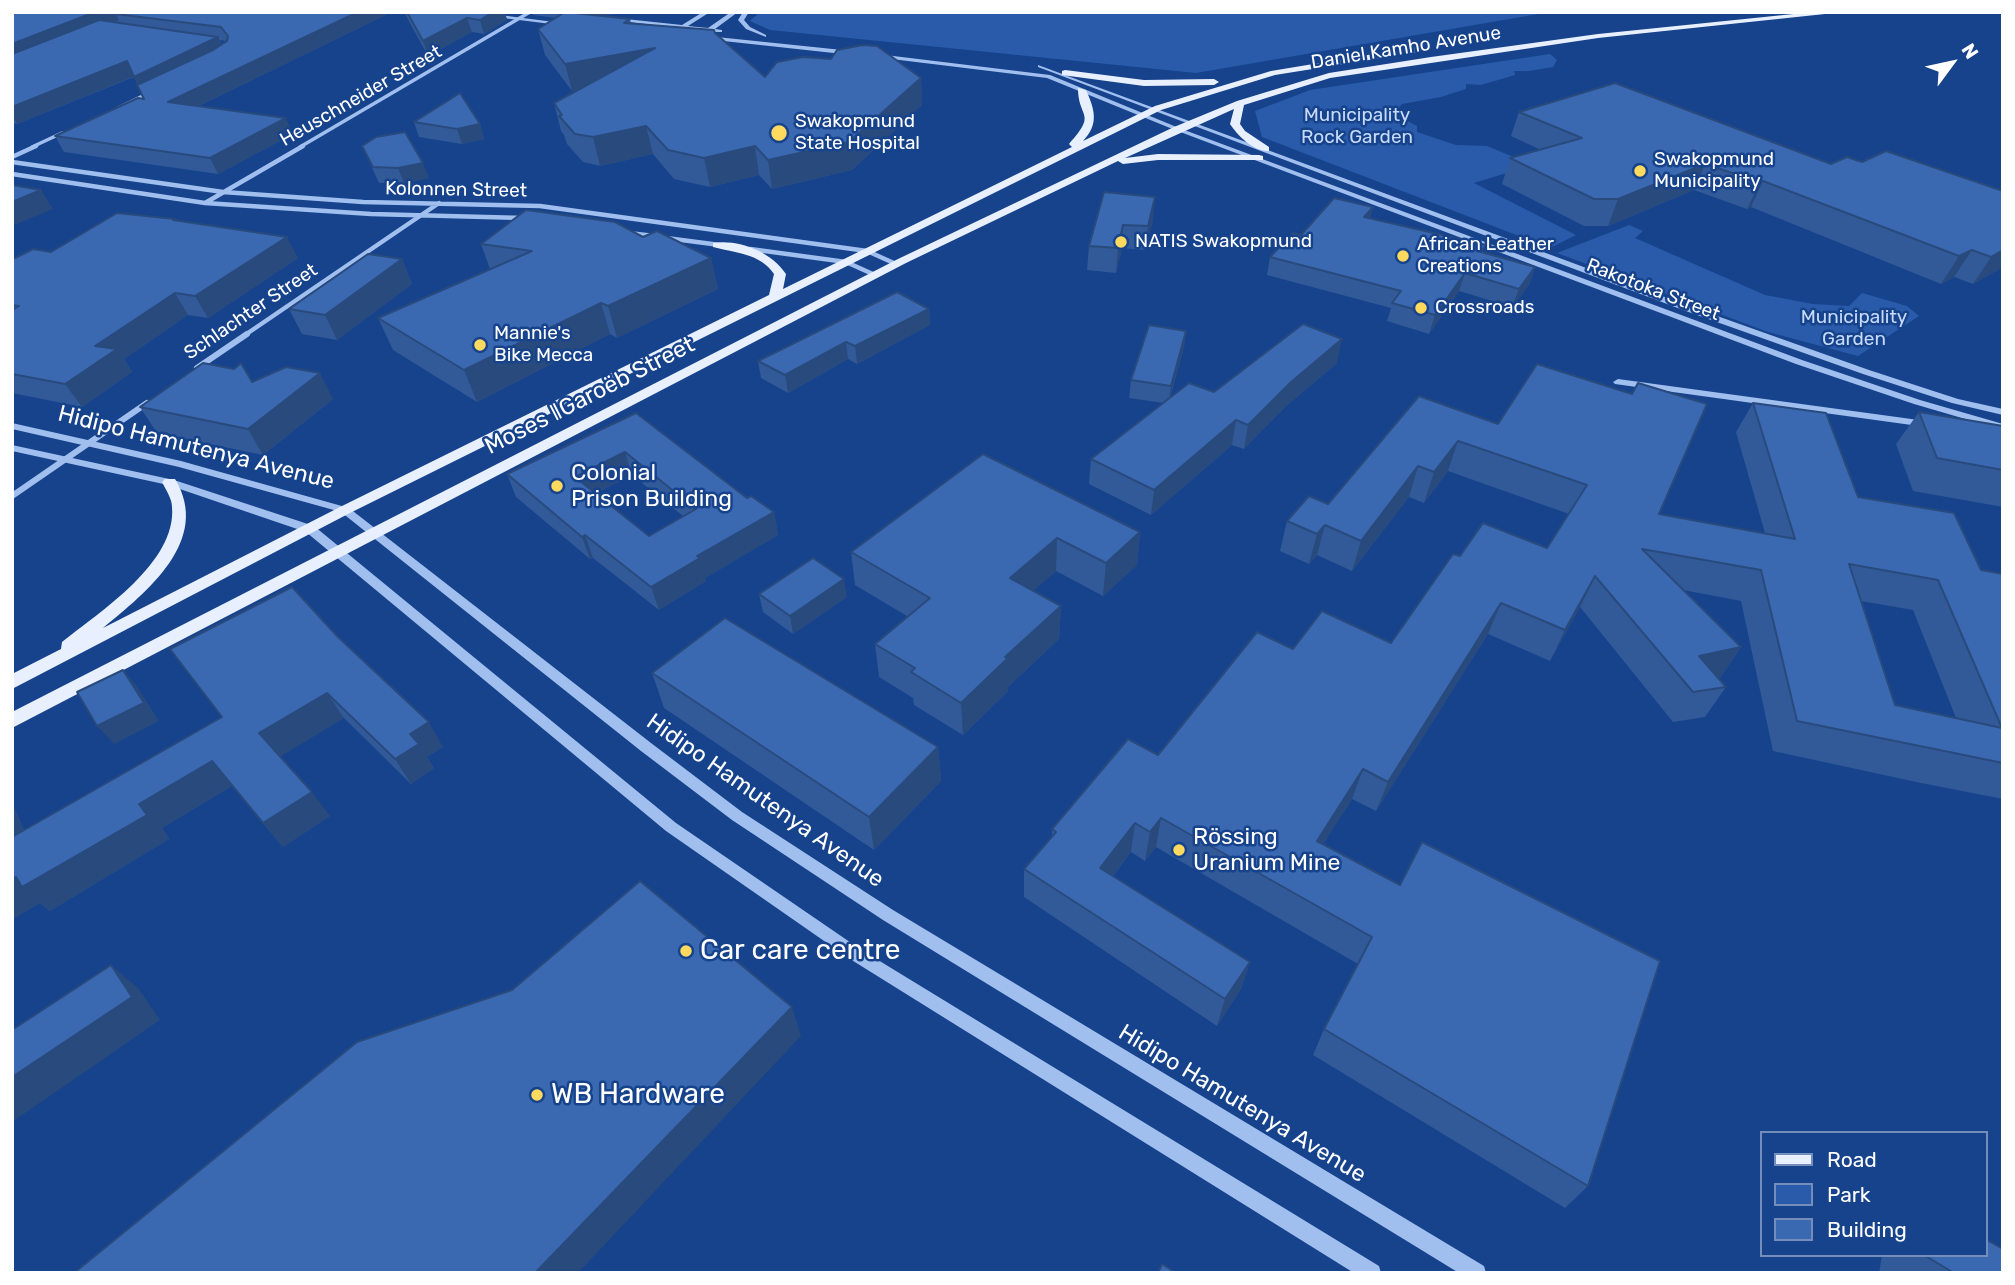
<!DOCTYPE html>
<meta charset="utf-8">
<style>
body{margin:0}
#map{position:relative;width:2015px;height:1285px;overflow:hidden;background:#16438c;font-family:Rubik,sans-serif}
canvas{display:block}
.frame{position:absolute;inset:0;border:14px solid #fff;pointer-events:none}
.legend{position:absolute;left:1760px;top:1131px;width:228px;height:126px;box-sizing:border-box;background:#16438c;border:2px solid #738eba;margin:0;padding:9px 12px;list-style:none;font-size:21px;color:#fff}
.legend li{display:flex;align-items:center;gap:14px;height:35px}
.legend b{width:35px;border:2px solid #738eba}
.north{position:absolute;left:1917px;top:28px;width:70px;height:70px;-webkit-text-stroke:5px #16438c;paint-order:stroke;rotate:57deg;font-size:19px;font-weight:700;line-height:28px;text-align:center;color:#fff}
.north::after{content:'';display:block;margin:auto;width:24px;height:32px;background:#fff;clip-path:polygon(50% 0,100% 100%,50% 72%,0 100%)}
</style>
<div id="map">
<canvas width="2015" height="1285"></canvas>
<div class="frame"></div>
<ul class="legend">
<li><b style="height:9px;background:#e8f0ff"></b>Road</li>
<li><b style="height:19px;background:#295baa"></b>Park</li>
<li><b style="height:19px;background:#3a69b2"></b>Building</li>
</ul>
<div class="north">N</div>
</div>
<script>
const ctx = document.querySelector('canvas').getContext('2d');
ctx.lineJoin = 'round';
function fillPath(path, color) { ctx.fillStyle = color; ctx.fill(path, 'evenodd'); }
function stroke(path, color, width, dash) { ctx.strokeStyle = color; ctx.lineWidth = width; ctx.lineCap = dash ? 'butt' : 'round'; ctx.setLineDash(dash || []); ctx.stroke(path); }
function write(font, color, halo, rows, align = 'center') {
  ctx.font = font + ' Rubik,sans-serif'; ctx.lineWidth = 5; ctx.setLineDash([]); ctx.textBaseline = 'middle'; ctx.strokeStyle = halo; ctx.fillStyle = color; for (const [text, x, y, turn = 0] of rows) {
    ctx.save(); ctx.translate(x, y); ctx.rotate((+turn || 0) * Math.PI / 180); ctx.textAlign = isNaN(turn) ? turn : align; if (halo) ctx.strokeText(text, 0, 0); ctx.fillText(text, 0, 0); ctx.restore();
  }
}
fillPath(new Path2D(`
 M760 12H1550L1196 73 770 30 750 21Z
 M1550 54 1557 60 1553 67 1529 71H1514L1515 75 1481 85 1466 84V89L1441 97 1402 104 1397 110 1403 119 1417 126V132L1456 145 1487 146 1533 165 1474 183 1576 235 1550 248 1262 137 1255 111 1310 90Z
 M1629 225 1643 231 1635 238 1765 295 1813 304 1849 306 1862 293 1907 306 1919 316 1858 356 1768 332 1557 253Z`), '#295baa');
stroke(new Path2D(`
 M118 108 151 92
 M32 147 62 133
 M300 147 530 12`), '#a0bfef', 3.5);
stroke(new Path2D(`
 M12 157 36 146
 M12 162 223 192 363 202 540 206 867 251 896 264
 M12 174 205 203 371 214 523 218
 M205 203 303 146
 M628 233 655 236
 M666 238 720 245
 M750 249 846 262 875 275
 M245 335 439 203`), '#a0bfef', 4.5);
stroke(new Path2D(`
 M197 368 247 334
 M12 496 147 403`), '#a0bfef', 6);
fillPath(new Path2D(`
 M455 12H476L570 24 567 26Z
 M703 12H710L688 26 708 28 731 12H738L715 29 722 30V32H710L706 34 704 31 613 20 616 18 682 25Z
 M743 12H749L744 20 750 27 766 35V37L746 29 738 20Z
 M707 36 852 51 855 53 852 55 705 39Z
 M877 54 1050 75 1179 128 1802 360 1920 400 2003 424V430L1914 404 1796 364 1175 130 1047 78 875 57Z
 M1038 65 1689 306 1869 370 1958 399 2003 409V415L1952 403 1863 374 1683 310 1038 67Z
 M1618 379 1926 421 1931 424 1926 427 1615 384 1613 382Z
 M12 423 181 461 349 508 651 743 742 812 893 910 1484 1266 1486 1273H1459L883 920 732 820 641 751 341 512 179 467 12 429Z
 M12 445 174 480 314 526 676 823 860 949 1379 1266 1381 1273H1354L850 959 666 831 306 532 168 485 12 451Z`), '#a0bfef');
fillPath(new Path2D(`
 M1813 12H1844L1598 38 1431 63 1330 78 1244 105 1240 124 1245 131 1269 147V151C1254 152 1238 136 1230 124L1234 109 1125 158 1158 154 1259 155 1263 156V160H1158L1123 164 1118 161 906 263 12 728V712L898 259 1174 127 1237 101 1329 73 1431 57 1598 34Z
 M1416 47 1419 52 1275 75 1161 110 350 513 12 689V674L61 649 62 642C100 612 177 562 172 507 172 499 166 490 162 482L165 479H175C212 540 147 592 103 628L340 507 769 295 774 274C760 253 735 253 713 247V243C740 239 771 252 786 274L783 289 1072 147 1069 144C1098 112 1078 119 1078 88L1086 90C1095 110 1099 124 1083 141L1155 106 1271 71Z
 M1065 70 1144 80 1214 79 1219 82 1214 85 1144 86 1062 75V71Z`), '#e8f0ff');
fillPath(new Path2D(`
 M12 12H392L199 106 293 134 218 174 64 152 55 136 144 99 134 77 17 124 12 123ZM220 40 227 41 222 45Z
 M404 12H521L518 14 505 13 507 20 484 34 472 32 428 56Z
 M532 12H623L602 16 630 19 631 23 715 34 765 77 921 78 922 105 852 170 772 189 759 175 710 187 674 179 653 154 600 166 583 162 567 144 564 135 561 131 554 103 580 89 572 91 545 55 538 29 556 18 533 15Z
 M1519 112 1831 164 1862 162 2003 191V267L1973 284 1954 277 1941 284 1751 207 1747 209 1694 190 1608 226H1584L1502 184 1510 158 1541 150 1511 136Z
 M414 122 480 124 484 139 462 144 419 137Z
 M362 146 429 178 404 183H379Z
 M1104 192 1153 220 1145 250 1122 248 1116 273 1087 270 1089 246Z
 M1373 207 1370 218 1535 267 1529 285 1512 307 1459 291 1429 334 1387 321 1391 308 1267 275 1270 257Z
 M176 220 298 258 208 318 188 315 124 359 132 372 82 407 12 393V258H15L51 252Z
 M643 237 711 258 718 289 617 338 610 334 477 402 393 350 378 318 490 269 481 244Z
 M402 259 412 284 337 340 302 334 289 309Z
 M929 309 930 325 857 364 848 359 788 393 761 378 758 361Z
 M1186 331 1184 347 1170 398 1214 392 1337 363 1285 407 1244 449 1232 445 1151 515 1089 484 1091 459 1164 403 1129 398 1131 380Z
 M252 382 333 399 263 455 157 433 140 407Z
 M1419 396 1659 514 1765 533 1736 432 1753 403 1858 497 1981 570 2003 574V799L1921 783 1773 751 1741 601 1683 590 1741 647 1720 678H1718L1726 687 1705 717 1673 722 1580 607 1550 661 1488 634 1376 811 1352 799 1323 844 1588 1186 1565 1208 1313 1055 1324 1029 1358 964 1156 847 1145 861 1131 852 1113 876 1250 962 1241 989 1217 1026 1024 897V869L1052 837V829L1158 755 1293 649 1391 643 1460 556 1547 548 1569 514 1448 471 1424 503 1409 497 1352 571 1317 555 1309 564 1280 551 1287 521 1328 504ZM1861 601 1913 610 1956 718 1895 705Z
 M1919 412 2003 426V507L1913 491 1896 444Z
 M636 413 747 498 774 512 778 535 705 578 706 581 659 610 593 558 590 559 516 497 507 474ZM632 475 683 516 649 536 596 493Z
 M1140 532 1137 565 1103 596 1056 571 1033 591 1061 606 1059 639 1008 687V691L963 735 914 705 913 698 879 677 875 644 907 616 855 585 851 552Z
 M759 594 847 597 793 634 763 612Z
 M338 637 443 747 427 757 434 768 411 784 344 718 280 756 330 816 283 847 232 786 162 828 169 839 50 911 40 903 12 919V803L24 830 222 717Z
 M652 673 938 747 941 781 874 850 664 708Z
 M1882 1255H1985L2003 1273H1879Z`), '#325a99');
fillPath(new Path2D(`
 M95 12H138L116 14 119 20 12 62V44Z
 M358 12H392L176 117 168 102Z
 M493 12H505L507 20 484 34 480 20Z
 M576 12H623L578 20Z
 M467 18 472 32 428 56 423 41Z
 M218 37 225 51 142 92 134 77Z
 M655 48 660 74 572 91 565 64Z
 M127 61 135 76 17 124 12 115V107Z
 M921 78 922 105 852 170 772 189 768 160Z
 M286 118 293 134 218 174 210 158Z
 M480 124 484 139 462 144 457 129Z
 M646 126 653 154 600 166 593 137Z
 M755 146 759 175 710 187 704 158Z
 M423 163 429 178 404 183 398 168Z
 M1705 164 1694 190 1608 226 1618 199Z
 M1763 181 1751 207 1747 209 1760 182Z
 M41 190 53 209 12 226V202Z
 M1155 197 1153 220 1145 250 1148 226Z
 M1373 207 1368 225 1364 217Z
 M1123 225 1122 248 1116 273 1118 248Z
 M287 237 298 258 208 318 195 296Z
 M1972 250 1954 277 1941 284 1959 256Z
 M2003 250V267L1973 284 1991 257Z
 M711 258 718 289 617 338 608 306Z
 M402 259 412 284 337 340 325 315Z
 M1535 267 1529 285 1512 307 1519 289Z
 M1465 273 1459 291 1429 334 1435 315Z
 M175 293 188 315 124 359 132 372 82 407 65 384 95 346Z
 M601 303 610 334 477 402 464 370Z
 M929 309 930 325 857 364 855 346Z
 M1186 331 1184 347 1168 404 1171 386Z
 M1342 339 1337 363 1285 407 1244 449 1248 425 1290 383Z
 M846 342 848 359 788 393 785 375Z
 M320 373 333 399 263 455 248 429Z
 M1236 420 1232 445 1151 515 1154 490Z
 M1458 441 1448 471 1424 503 1434 472Z
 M625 452 632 475 583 499 575 477Z
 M1418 466 1409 497 1352 571 1361 541Z
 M774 512 778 535 705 578 706 581 659 610 651 587 697 556Z
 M1325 525 1317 555 1309 564 1317 534Z
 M1140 532 1137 565 1103 596 1106 563Z
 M585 535 593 558 590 559 582 537Z
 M1057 538 1056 571 1010 612V578Z
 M1595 576 1580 607 1550 661 1565 630Z
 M844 579 847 597 793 634 790 616Z
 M1501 603 1488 634 1376 811 1388 782Z
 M1061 606 1059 639 1008 687V691L963 735 961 703 1005 657Z
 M1741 647 1720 678 1687 685 1699 656Z
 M123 670 138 688 159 721 114 744 97 726Z
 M327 693 344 718 278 758 259 733Z
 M429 722 443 747 427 757 434 768 411 784 395 759 410 734Z
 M938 747 941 781 874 850 869 817Z
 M212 761 232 786 162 828 169 839 50 911 40 903 12 919V879Z
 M1363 769 1352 799 1307 870 1317 841Z
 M312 792 330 816 283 847 263 823Z
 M12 803 38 862 12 839Z
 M1161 818 1156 847 1145 861 1150 832Z
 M1135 823 1131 852 1097 896 1100 868Z
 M1250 962 1241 989 1217 1026 1225 999Z
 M111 965 139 989 160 1020 12 1122V1077Z
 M792 1007 801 1036 578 1273H535Z`), '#294a7d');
const building = new Path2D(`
 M12 12H95L12 44Z
 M119 12H358L168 102 286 118 210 158 55 136 138 98 144 99 137 85 213 50 227 41 228 36 221 27 116 14Z
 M407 12H493L480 20 467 18 423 41Z
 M565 12 630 19 624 23 714 30 715 33 765 77 777 62 803 57 831 59 837 50 863 45 877 46 921 78 849 142 768 160 755 146 704 158 668 150 646 126 593 137 575 134 559 116 562 115 554 103 655 48 565 64 538 29Z
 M99 20 218 37 134 77 127 61 12 107V54Z
 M1615 83 1831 164 1847 157 1862 162 1886 151 2003 191V250L1991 257 1972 250 1959 256 1763 181 1760 182 1705 164 1618 199H1594L1510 158 1582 138 1519 112Z
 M460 93 480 124 457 129 414 122Z
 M405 132 423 163 398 168 373 167 362 146 376 137Z
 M12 185 41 190 12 202Z
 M1104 192 1155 197 1148 226 1123 225 1118 248 1089 246Z
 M1334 198 1373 207 1364 217 1486 245 1481 252 1535 267 1519 289 1465 273 1435 315 1392 303 1401 291 1270 257 1293 233 1301 235Z
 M526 210 615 222 643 237 657 231 711 258 608 306 601 303 464 370 378 318 532 251 481 244Z
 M117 213 175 219 173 220 287 237 195 296 175 293 95 346 117 349 65 384 12 374V310L19 306 12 305V258H15L33 249 51 252Z
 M368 254 402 259 325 315 289 309Z
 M897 292 929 309 855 346 846 342 785 375 758 361Z
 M1303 324 1342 339 1290 383 1248 425 1236 420 1154 490 1091 459 1189 383 1214 392Z
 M1149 325 1186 331 1171 386 1131 380Z
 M203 363 234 369 241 363 252 382 286 367 320 373 248 429 140 407Z
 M1537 364 1632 394 1638 383 1707 404 1659 514 1795 539 1753 403 1826 413 1858 497 1954 513 1981 570 2003 574V763L1797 721 1761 570 1642 549 1741 647 1699 656 1726 687 1693 692 1595 576 1565 630 1501 603 1388 782 1363 769 1317 841 1400 885 1422 842 1660 961 1588 1186 1324 1029 1372 937 1161 818 1150 832 1135 823 1100 868 1250 962 1225 999 1024 869 1056 832 1052 829 1128 739 1158 755 1257 632 1293 649 1322 611 1391 643 1453 554 1460 556 1483 523 1547 548 1587 485 1458 441 1434 472 1418 466 1361 541 1325 525 1317 534 1287 521 1309 496 1328 504 1419 396 1498 424ZM1849 564 1938 580 2002 728 1895 705Z
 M1919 412 2003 426V470L1937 458Z
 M636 413 747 498 751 496 774 512 697 556 700 558 651 587 585 535 582 537 507 474ZM625 452 696 509 649 536 575 477Z
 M983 454 1140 532 1106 563 1057 538 1010 578 1061 606 1005 657 1008 658 961 703 911 672 915 668 875 644 930 598 851 552Z
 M813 558 844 579 790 616 759 594Z
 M292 587 338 637 429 722 410 734 419 744 395 759 327 693 259 733 312 792 263 823 212 761 139 804 147 815 22 887 16 877 12 879V837L222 717 170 649Z
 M725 618 938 747 869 817 652 673Z
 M123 670 144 703 97 726 77 692Z
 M640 881 792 1007 535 1273H74L357 1042 512 990Z
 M111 965 132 997 12 1077V1030Z
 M1985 1239 2003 1249V1273H1954L1924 1255H1985Z
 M1162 1264 1176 1273H1158Z`);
fillPath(building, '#3a69b2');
stroke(building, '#294a7d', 2);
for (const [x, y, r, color] of [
 [779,133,9,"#ffda5e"],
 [1640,171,7,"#ffda5e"],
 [1121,242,7,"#ffda5e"],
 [1403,256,7,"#ffda5e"],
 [1421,308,7,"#ffda5e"],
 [480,345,7,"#ffda5e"],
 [557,486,7,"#ffda5e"],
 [1179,850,7,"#ffda5e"],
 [686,951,7,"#ffda5e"],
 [537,1095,7,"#ffda5e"]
]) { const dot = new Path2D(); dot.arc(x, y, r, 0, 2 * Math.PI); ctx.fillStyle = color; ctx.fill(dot); stroke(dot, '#16438c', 2.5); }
write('19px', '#fff', '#16438c', [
 ["Daniel Kamho Avenue",1406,48,-9],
 ["Heuschneider Street",361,96,-30],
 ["Kolonnen Street",456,190,1],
 ["Rakotoka Street",1653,290,21],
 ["Schlachter Street",251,312,-34]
]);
write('19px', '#c6dbfb', '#16438c', [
 ["Municipality",1357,116],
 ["Rock Garden",1357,138],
 ["Municipality",1854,318],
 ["Garden",1854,340]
]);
write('19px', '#fff', '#16438c', [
 ["Swakopmund",795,122],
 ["State Hospital",795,144],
 ["Swakopmund",1654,160],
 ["Municipality",1654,182],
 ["NATIS Swakopmund",1135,242],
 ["African Leather",1417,245],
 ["Creations",1417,267],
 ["Crossroads",1435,308],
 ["Mannie's",494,334],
 ["Bike Mecca",494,356]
], 'left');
write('23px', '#fff', '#16438c', [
 ["Moses ǁGaroëb Street",590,396,-27],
 ["Hidipo Hamutenya Avenue",196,448,14],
 ["Hidipo Hamutenya Avenue",765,801,35],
 ["Hidipo Hamutenya Avenue",1242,1104,31]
]);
write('23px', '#fff', '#16438c', [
 ["Colonial",571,473],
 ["Prison Building",571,499],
 ["Rössing",1193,837],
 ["Uranium Mine",1193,863]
], 'left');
write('28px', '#fff', '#16438c', [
 ["Car care centre",700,951],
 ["WB Hardware",551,1095]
], 'left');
</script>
